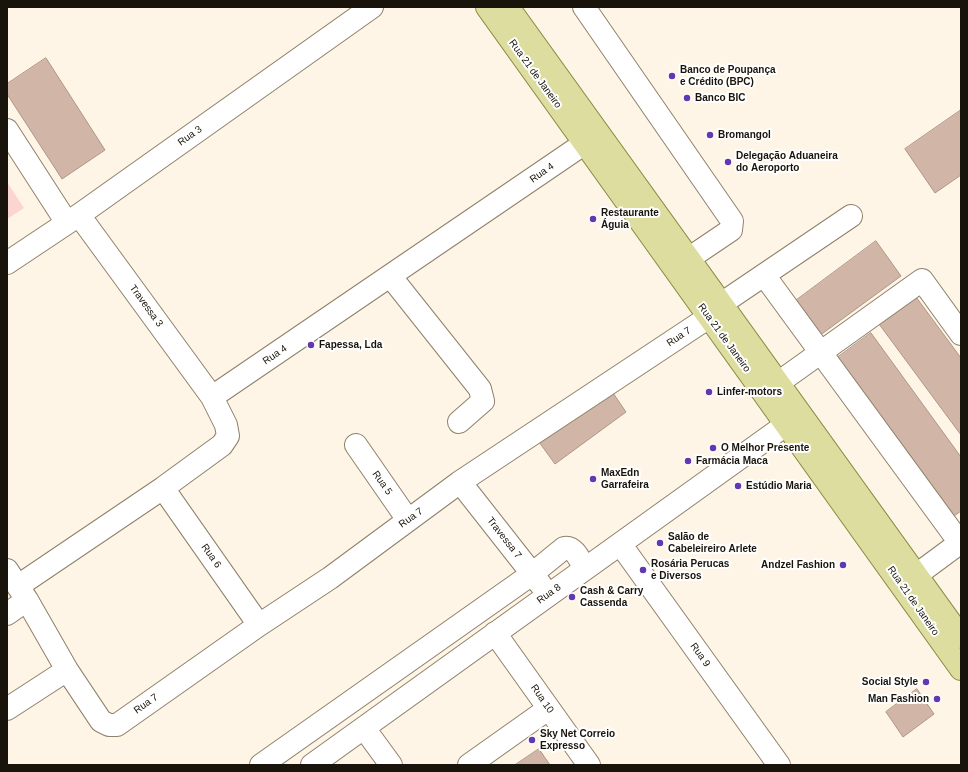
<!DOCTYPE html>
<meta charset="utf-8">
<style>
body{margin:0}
#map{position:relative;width:968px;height:772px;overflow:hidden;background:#fef5e6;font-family:Arial,sans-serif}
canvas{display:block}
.frame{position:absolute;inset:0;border:8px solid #19140b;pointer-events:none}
</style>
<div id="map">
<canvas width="968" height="772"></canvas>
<div class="frame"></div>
</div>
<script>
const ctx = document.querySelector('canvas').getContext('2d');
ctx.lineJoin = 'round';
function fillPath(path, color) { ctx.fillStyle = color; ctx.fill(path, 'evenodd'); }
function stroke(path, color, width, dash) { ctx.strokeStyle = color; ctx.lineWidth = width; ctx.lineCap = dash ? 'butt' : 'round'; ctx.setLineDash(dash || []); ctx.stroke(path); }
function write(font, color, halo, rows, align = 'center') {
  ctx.font = font + ' Arial,sans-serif'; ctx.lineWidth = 4; ctx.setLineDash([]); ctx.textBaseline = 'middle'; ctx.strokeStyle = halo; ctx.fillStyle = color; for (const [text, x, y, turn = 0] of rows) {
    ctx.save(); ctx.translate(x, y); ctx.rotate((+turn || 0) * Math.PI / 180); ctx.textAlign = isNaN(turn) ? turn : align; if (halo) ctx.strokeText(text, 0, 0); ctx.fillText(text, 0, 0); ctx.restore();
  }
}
fillPath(new Path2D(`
 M7 182 24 208 7 219Z`), '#fcd5d3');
const building = new Path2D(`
 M46 58 105 150 62 179 7 94V84Z
 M961 110V175L935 193 905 149Z
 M876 241 901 276 819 336 794 302Z
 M916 297 961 358V435L879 324Z
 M871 333 961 457V511L950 519 834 360Z
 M611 390 626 412 555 464 539 442Z
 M917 689 934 714 903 737 886 712Z
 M539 749 550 765H515Z`);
fillPath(building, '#d1b6a7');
stroke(building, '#ae9586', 1);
const minor = new Path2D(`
 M584 7 732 221 731 230 688 259
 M7 130 67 223
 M7 263 79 215 372 7
 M764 275 960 543
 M391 277 480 389 483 401 459 422
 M721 304 851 216
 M778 383 922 280 961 334
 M212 397 585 143
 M356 445 408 520
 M460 482 541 585
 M163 488 259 625
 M621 545 779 765
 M7 570 27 600 67 670 101 721 109 725H117L259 625 330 578 460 482 709 317
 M915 576 961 542
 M18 586 163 488 222 445 228 436 226 425 212 397 79 215
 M7 614 27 600
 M495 633 589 765
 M7 709 67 670
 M364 728 391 765
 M261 765 532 574 564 548C575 546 580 561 585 569
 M312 765 787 424
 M469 765 548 709`);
const major = new Path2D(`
 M487 7 961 669
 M508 7 961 637`);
stroke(minor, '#8f816a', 24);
stroke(major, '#898840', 24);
stroke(minor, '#fff', 22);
stroke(major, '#dcdd9e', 22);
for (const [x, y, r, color] of [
 [672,76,4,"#6138b0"],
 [687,98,4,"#6138b0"],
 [710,135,4,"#6138b0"],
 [728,162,4,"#6138b0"],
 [593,219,4,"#6138b0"],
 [311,345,4,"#6138b0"],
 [709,392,4,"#6138b0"],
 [713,448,4,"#6138b0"],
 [688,461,4,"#6138b0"],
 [593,479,4,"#6138b0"],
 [738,486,4,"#6138b0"],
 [660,543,4,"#6138b0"],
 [843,565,4,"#6138b0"],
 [643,570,4,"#6138b0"],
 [572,597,4,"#6138b0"],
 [926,682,4,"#6138b0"],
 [937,699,4,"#6138b0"],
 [532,740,4,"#6138b0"]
]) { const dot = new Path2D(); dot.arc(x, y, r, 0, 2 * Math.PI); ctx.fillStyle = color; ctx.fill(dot); stroke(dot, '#fff', 1.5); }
write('bold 10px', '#19140b', '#fff', [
 ["Banco de Poupança",680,70],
 ["e Crédito (BPC)",680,82],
 ["Banco BIC",695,98],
 ["Bromangol",718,135],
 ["Delegação Aduaneira",736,156],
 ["do Aeroporto",736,168],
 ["Restaurante",601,213],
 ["Águia",601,225],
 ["Fapessa, Lda",319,345],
 ["Linfer-motors",717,392],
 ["O Melhor Presente",721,448],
 ["Farmácia Maca",696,461],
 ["MaxEdn",601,473],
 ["Garrafeira",601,485],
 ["Estúdio Maria",746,486],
 ["Salão de",668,537],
 ["Cabeleireiro Arlete",668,549],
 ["Rosária Perucas",651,564],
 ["e Diversos",651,576],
 ["Andzel Fashion",835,565,"right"],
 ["Cash & Carry",580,591],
 ["Cassenda",580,603],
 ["Social Style",918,682,"right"],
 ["Man Fashion",929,699,"right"],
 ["Sky Net Correio",540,734],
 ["Expresso",540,746]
], 'left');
write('10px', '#19140b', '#fff', [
 ["Rua 21 de Janeiro",535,74,54],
 ["Rua 3",190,136,-35],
 ["Rua 4",542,173,-35],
 ["Travessa 3",146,306,54],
 ["Rua 7",679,337,-34],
 ["Rua 21 de Janeiro",724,338,54],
 ["Rua 4",275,355,-34],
 ["Rua 5",382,483,55],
 ["Rua 7",411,518,-36],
 ["Travessa 7",504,538,52],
 ["Rua 6",211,556,55],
 ["Rua 8",549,594,-35],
 ["Rua 21 de Janeiro",913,601,55],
 ["Rua 9",700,655,55],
 ["Rua 10",542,699,55],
 ["Rua 7",146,704,-35]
]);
</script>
